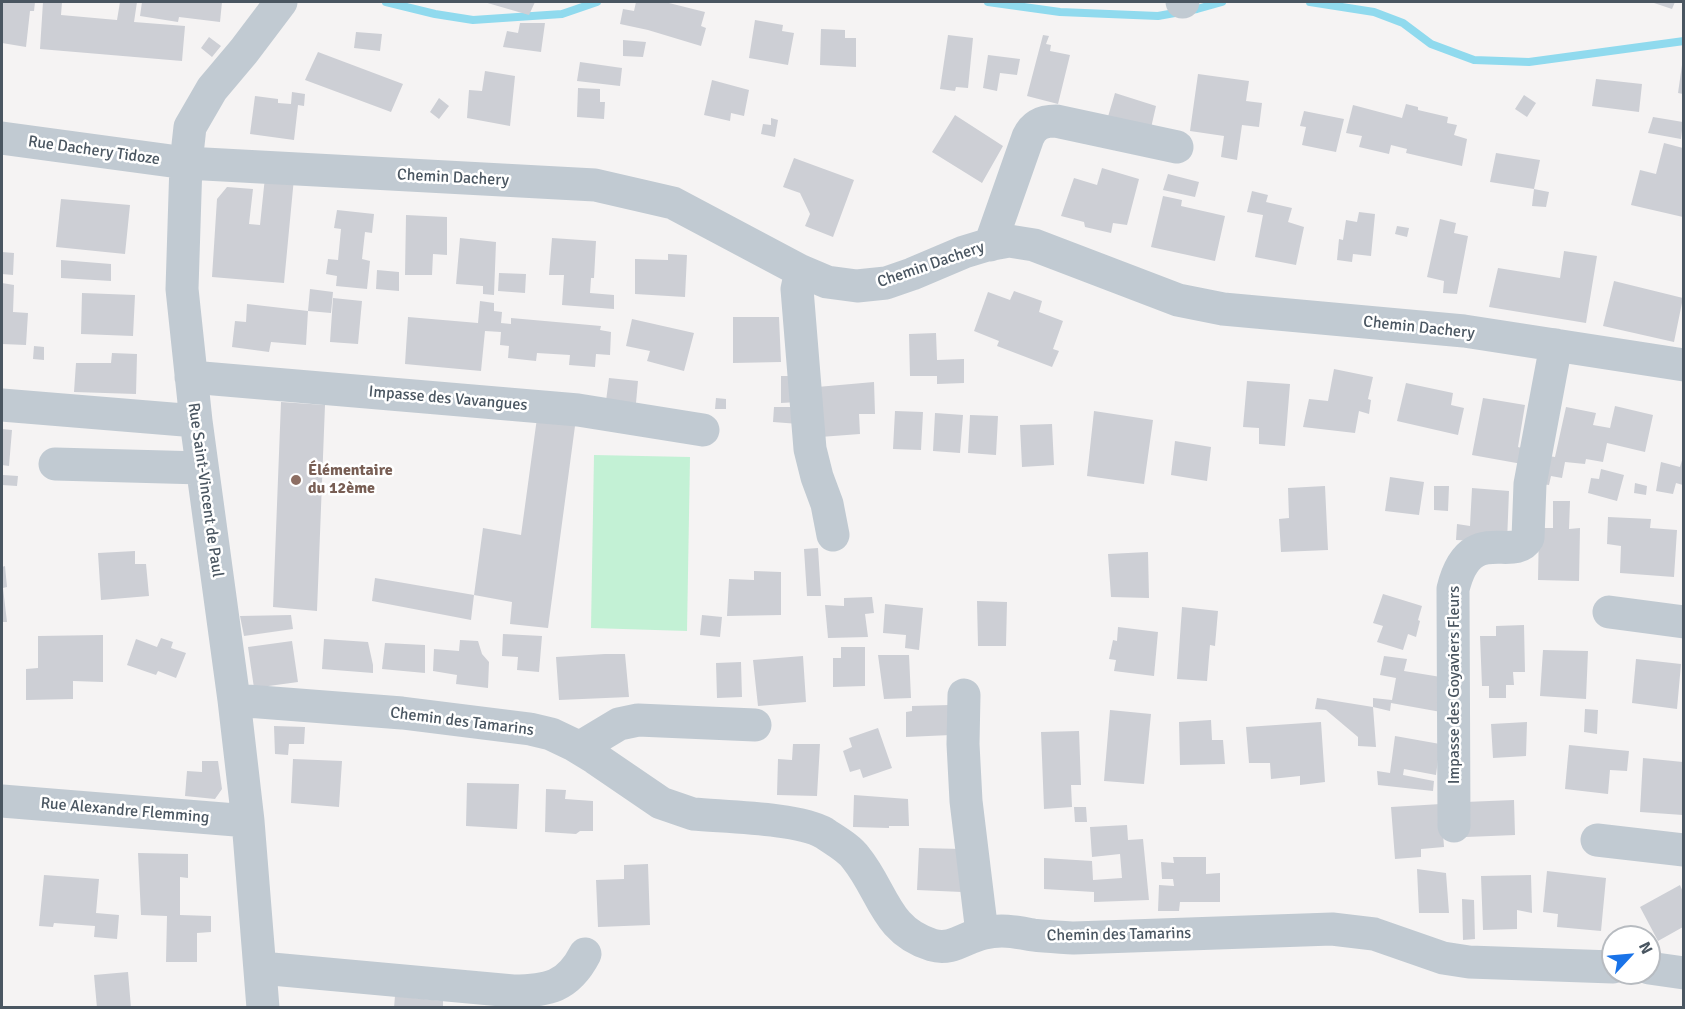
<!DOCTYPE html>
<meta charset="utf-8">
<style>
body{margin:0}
#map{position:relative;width:1685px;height:1009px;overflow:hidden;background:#f5f3f3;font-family:Signika,sans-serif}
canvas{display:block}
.frame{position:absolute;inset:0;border:3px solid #4a5661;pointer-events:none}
.north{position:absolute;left:1601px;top:925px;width:60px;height:60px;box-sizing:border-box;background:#fff;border:2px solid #b7bbc0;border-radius:50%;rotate:64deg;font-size:16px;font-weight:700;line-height:24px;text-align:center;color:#4a5661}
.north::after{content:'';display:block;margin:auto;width:21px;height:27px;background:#1a73e8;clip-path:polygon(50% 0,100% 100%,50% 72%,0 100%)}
</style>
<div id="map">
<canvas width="1685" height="1009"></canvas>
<div class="frame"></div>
<div class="north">N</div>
</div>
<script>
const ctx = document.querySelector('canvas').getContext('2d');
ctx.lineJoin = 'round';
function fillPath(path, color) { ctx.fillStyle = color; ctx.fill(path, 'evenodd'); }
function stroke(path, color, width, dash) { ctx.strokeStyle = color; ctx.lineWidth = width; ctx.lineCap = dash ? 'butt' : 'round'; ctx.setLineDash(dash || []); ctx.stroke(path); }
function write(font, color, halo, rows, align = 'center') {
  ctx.font = font + ' Signika,sans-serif'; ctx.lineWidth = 5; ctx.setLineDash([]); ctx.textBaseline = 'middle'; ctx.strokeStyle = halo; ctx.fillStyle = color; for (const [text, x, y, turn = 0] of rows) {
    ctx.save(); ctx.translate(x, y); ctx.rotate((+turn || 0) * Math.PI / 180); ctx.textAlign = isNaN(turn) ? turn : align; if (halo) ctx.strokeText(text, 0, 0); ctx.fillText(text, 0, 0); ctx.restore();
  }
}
fillPath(new Path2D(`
 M594 455 690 457 687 631 591 628Z`), '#c3f1d5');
stroke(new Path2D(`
 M386 2 435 14 473 20 562 14 597 2
 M988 2 1060 12 1158 16 1197 9 1222 2
 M1310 2 1374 12 1403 23 1431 44 1474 60 1529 62 1684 41`), '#90daee', 8);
fillPath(new Path2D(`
 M2 2H35L34 11H30L26 47 2 43Z
 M43 2H62L61 15 117 20 120 2H137L134 22 185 26 182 61 40 49Z
 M142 2H222L220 22 179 17 178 22 140 16Z
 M484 2H535L529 15Z
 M636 2H665L705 12 701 26 706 28 701 46 648 30 620 24 623 9 634 11Z
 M1651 2H1675L1672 9Z
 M755 20 783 25 782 31 794 33 788 65 749 58Z
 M520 23H545L541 52 503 47 507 31 518 33Z
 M821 29 845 30V38H856V67L820 65Z
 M356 32 382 34 380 51 354 48Z
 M948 35 973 38 968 88 956 87 955 91 940 89Z
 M1043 35 1049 36 1046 44 1051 45 1050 51 1070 55 1058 104 1027 96Z
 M209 37 221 46 212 57 201 48Z
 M623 40 646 42 643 57 623 56Z
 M318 52 403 84 391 112 305 80Z
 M988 55 1020 59 1017 75 1000 73 997 91 983 88Z
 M580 62 622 68 620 86 577 81Z
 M1682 65H1683V94L1678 93Z
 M485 71 515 76 510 126 467 118 469 90 482 91Z
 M1198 74 1249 81 1246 101 1262 103 1259 127 1242 125 1237 160 1221 157 1224 136 1190 131Z
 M1596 79 1642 84 1639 112 1592 106Z
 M712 80 749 90 744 116 731 113 730 121 704 115Z
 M578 88 600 89V102H605L604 119 577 117Z
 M292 92 305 94 304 106 298 105 294 140 250 134 255 96 278 99V103L291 104Z
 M1115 93 1156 106 1151 128 1107 120Z
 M1524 95 1536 103 1527 117 1515 109Z
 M439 98 449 106 439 119 430 112Z
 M1406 104 1418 107V110L1448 117 1447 123 1457 125 1454 135 1467 139 1462 166 1406 153 1407 149 1391 145 1389 154 1359 147 1362 136 1346 133 1353 105 1402 118Z
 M1304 111 1344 119 1336 152 1302 145 1306 127 1300 126Z
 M955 115 1003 146 982 183 932 152Z
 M1653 117 1683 122 1681 139 1648 133Z
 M771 118 778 120 775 137 761 134 763 124 771 125Z
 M1664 143 1683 148V217L1631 205 1640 170 1656 174Z
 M1496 153 1540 160 1534 189 1490 182Z
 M794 158 854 180 833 237 805 226 810 214 800 193 783 187Z
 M1102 168 1139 179 1127 225 1113 223 1111 233 1085 227 1084 222 1061 216 1074 178 1097 185Z
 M1168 174 1199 182 1195 197 1163 190Z
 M265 177 294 178 284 283 212 277 217 199 227 187 253 189 249 224 260 225Z
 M1534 189 1549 192 1546 207 1532 206Z
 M1252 191 1268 195 1266 202 1292 208 1288 222 1304 227 1296 265 1255 257 1263 215 1247 212Z
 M1163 196 1182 200 1181 206 1225 216 1215 261 1151 247Z
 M61 199 130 205 125 254 56 247Z
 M337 210 374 214 372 233 365 232 362 259 370 261 367 289 336 286 337 276 326 274 328 259 338 260 341 229 334 228Z
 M1359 212 1375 214 1371 256 1353 254 1352 262 1337 260 1339 239 1343 240 1346 220 1357 222Z
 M406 215 447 217V255L433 254 432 275H405Z
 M1440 219 1456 223 1454 233 1468 236 1457 294 1443 293 1444 281 1427 277Z
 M1397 226 1409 228 1407 237 1395 234Z
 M460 238 496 242 494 295 483 294V286L456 284Z
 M552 238 596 241 594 278H591L590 293 614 295V309L562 305 564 275H549Z
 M1564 251 1597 256 1586 323 1489 307 1498 268 1560 278Z
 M2 252 14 253 13 275 2 274Z
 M668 254 687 255 685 297 635 294V259L668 260Z
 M61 260 111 264V281L61 278Z
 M377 270 399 272V291L376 289Z
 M499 273 526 274 525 293 498 291Z
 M1614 281 1683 298 1674 342 1603 326Z
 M2 283 14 285 13 312 28 313 26 345 2 344Z
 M310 289 333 292 331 313 308 311Z
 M1014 291 1042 301 1039 312 1063 321 1053 349 1059 351 1052 367 997 346 999 341 974 331 988 292 1010 300Z
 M82 293 135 295 133 336 81 334Z
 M333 298 362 301 358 344 330 342Z
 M480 301 494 303V311L502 312 501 323 511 324V318L601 326 600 330 611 332 610 355 596 354 595 367 569 365 570 355 537 353 536 361 508 358 509 346 500 345 501 332 485 331 481 371 405 364 408 317 478 323Z
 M247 304 308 311 306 345 271 342 269 352 232 347 235 321 246 322Z
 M733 317H779L781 362 733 363Z
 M632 319 694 333 684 371 647 361 650 351 626 346Z
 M936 333 937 360 964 359V383L937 384V376H910L909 334Z
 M34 346 44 347V360L33 359Z
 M112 353 137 354 136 394 74 392 76 363H111Z
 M1334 369 1373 377 1368 399 1371 400 1369 414 1359 411 1355 433 1303 427 1309 399 1328 401Z
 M781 376H797L798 402 781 403Z
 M609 378 638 381 636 403 606 401Z
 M1247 381 1290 384 1285 446 1259 444V428L1243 427Z
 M874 382 875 414H859L860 434 820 437 817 387Z
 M1406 383 1453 393 1451 405 1464 408 1458 435 1397 421Z
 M716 398 726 399V409H715Z
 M1483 398 1525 405 1518 447 1525 449 1522 464 1472 455Z
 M281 402 325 405 317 611 273 607Z
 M1615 406 1653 415 1645 452 1607 443 1603 462 1586 459 1585 464 1565 462 1562 478 1551 476 1549 485 1536 483 1542 455 1555 457 1566 407 1596 413 1593 425 1610 428Z
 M774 407H798L799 424 773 422Z
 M895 411 923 412 921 450 893 449Z
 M1094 411 1153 420 1144 484 1087 476Z
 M935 413 963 415 960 453 933 451Z
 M970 415 998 416 996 455 968 453Z
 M537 418 575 426 548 628 510 624 512 602 474 595 483 528 521 535Z
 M1052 424 1054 465 1022 467 1020 425Z
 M2 429 12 430 9 466 2 465Z
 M1175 441 1211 447 1207 481 1171 475Z
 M1683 457V485L1676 483 1673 494 1656 491 1661 462 1680 467Z
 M1601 469 1624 475 1617 501 1588 493 1591 478 1599 479Z
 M3 475 18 476 17 486 2 485Z
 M1390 477 1424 482 1419 515 1385 511Z
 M1635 483 1647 486 1646 495 1634 493Z
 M1325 486 1328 550 1281 552 1279 519 1289 518 1288 488Z
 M1434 486H1449L1448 511 1434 510Z
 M1472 488 1509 491 1507 542 1456 540 1457 524 1470 526Z
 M1553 501H1570L1569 529 1580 528 1579 581 1538 580 1539 528H1553Z
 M1608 517 1651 519 1650 528 1677 530 1674 577 1620 573 1621 546 1607 544Z
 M818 548 821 596H807L804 549Z
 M135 551V564H146L149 596 101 600 98 553Z
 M1148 552 1149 598 1111 597 1108 554Z
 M5 566 7 587 3 588 7 622H2V567Z
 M754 571 781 572V615L727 616 729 579 754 580Z
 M375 578 474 595 471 620 372 601Z
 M1383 594 1422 606 1418 620 1420 621 1416 637 1408 634 1403 650 1377 642 1383 626 1373 623Z
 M872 597 874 613 865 614 868 637 828 638 825 605 844 606V598Z
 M977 601 1007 602 1006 646H978Z
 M885 604 923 608 919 650 905 648 906 635 883 633Z
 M1182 607 1218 611 1215 646 1210 645 1207 681 1177 679Z
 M291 615 293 629 244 636 240 616Z
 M702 615 722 617 720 637 700 635Z
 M1524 625 1525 672H1513L1514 685H1506V698H1489V686H1482L1480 636H1496V626Z
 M1118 627 1158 632 1154 676 1114 671 1116 660 1109 659 1113 640 1117 641Z
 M503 634 542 636 539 672 517 670 518 657 502 656Z
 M103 635V682L73 681V699L26 700V669L38 668V636Z
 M161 638 173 642 171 648 186 653 176 678 158 671 156 675 127 665 136 639 157 647Z
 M324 639 368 642 373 665V673L322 669Z
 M460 640 478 641 482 654 489 662 488 688 456 684 457 675 433 671 434 649 459 651Z
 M292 641 298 682 254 688 248 647Z
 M385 643 425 645V673L382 669Z
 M841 647H865V686L833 687V658H841Z
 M1543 650 1588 651 1586 699 1540 696Z
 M605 654H625L629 697 559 700 556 657Z
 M878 655H909L911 698 884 699Z
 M803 656 806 702 758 706 753 660Z
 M1384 656 1407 659 1404 671 1447 678 1441 712 1391 703 1390 711 1373 707V698L1392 700 1396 678 1380 675Z
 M1636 659 1681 664 1677 709 1632 703Z
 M741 662 742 697 717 698 716 663Z
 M1317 698 1373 707 1376 747 1358 746V737L1326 710 1315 709Z
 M950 705 951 735 906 737V712L912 711V706Z
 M1585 709 1598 710 1597 734 1584 732Z
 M1110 710 1151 714 1144 784 1104 781Z
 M1211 720 1212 740H1223L1225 764 1180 765 1179 722Z
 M1321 722 1325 782 1300 785V776L1271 779 1270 763H1249L1246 727Z
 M1527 722 1526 756 1493 758 1491 724Z
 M274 726 305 727 304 744H289L288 755 275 754Z
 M878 728 892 768 863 778 860 769 850 772 843 751 852 747 849 738Z
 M1079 731 1081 785H1071L1072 807 1044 809 1041 732Z
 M1395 736 1440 744 1436 775 1404 769 1403 775 1434 781 1433 791 1378 785 1377 771 1390 773Z
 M793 744H820L817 796 777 795 778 759 792 760Z
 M1569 745 1629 751 1627 771 1610 770 1608 794 1565 789Z
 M1643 758 1683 762V815L1640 812Z
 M293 759 342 761 339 807 291 803Z
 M202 761H218L222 789 215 799 185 796 187 771 202 772Z
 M467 783 519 784 517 829 466 826Z
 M546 789 566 790 565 799 593 801V831H580L576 834 545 832Z
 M854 795 908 799 909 826H889V828L853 827Z
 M1514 800 1515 835 1466 837 1465 802Z
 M1441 804 1444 847 1421 849V857L1395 859 1391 807Z
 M1074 807H1086L1087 822H1075Z
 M1127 825 1128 840 1143 839 1149 900 1094 902V892L1044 889V858L1092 861 1093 880 1122 878 1120 854 1092 857 1090 827Z
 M919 848 963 849 962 892 917 890Z
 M138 853 188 854V878L180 877V915L211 916V932L197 933V962H166L167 916 141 915Z
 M1173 857H1206V874L1220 873V902H1180L1179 911H1158L1159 885 1174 886 1173 879H1162L1161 862 1174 863Z
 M648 864 650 925 598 927 596 880 624 879V865Z
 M1417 869 1446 873 1449 913H1419Z
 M1547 871 1606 878 1601 931 1557 927 1558 914 1543 912Z
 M44 875 99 879 96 913 119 915 117 939 94 937 95 926 54 923 53 927 39 926Z
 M1531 875 1532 913 1517 910V929L1483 930 1481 876Z
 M1680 885 1683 892V927L1658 941 1640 907Z
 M1462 899 1474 900 1475 939 1463 940Z
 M128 972 131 1008H97L94 975Z
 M395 996 443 1001V1008H394Z`), '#cdcfd5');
stroke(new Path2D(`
 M1182 2H1183
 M2 138 186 163 595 185 673 203 801 271 827 282 857 286 886 283 912 274 964 252 987 245 1009 241 1034 245 1178 300 1223 309 1464 331 1684 365
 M990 245 1028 137C1034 124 1043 121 1056 121L1177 147
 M801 271 797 289 810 449 817 477 827 504 833 535
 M191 377 578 410 703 430
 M2 405 196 421
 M55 464 202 468
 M1609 612 1684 622
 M964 695 963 744 966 801 982 933
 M234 700 402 713 530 729 551 734 572 744 595 758 661 803 693 814C725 817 799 818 824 833 834 840 849 848 856 858 883 891 885 931 932 945 952 951 965 937 984 933 1002 929 1016 932 1033 935 1047 937 1061 937 1074 938L1332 929 1374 934 1443 958 1469 962 1613 967
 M579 748 619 724 638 720 755 725
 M2 801 248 821
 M1454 826 1453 589C1470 520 1513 564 1528 538L1530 484 1556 345
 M1597 840 1684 850
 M261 968 513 991C548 991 568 987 585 954
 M1649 968 1684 973
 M263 1008 248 821 234 700 196 421 182 289 186 163 190 127 212 89 244 51 281 2`), '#c1cad2', 33);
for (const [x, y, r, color] of [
 [296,480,6,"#8d6e63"]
]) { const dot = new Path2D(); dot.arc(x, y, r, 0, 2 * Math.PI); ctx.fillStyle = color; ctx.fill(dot); stroke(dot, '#fff', 2); }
write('16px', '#4a5661', '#fff', [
 ["Rue Dachery Tidoze",94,151,8],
 ["Chemin Dachery",453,178,3],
 ["Chemin Dachery",931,265,-19],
 ["Chemin Dachery",1419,328,6],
 ["Impasse des Vavangues",448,399,5],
 ["Rue Saint-Vincent de Paul",205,490,82],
 ["Impasse des Goyaviers Fleurs",1455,685,-90],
 ["Chemin des Tamarins",462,722,7],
 ["Rue Alexandre Flemming",125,811,5],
 ["Chemin des Tamarins",1119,935,-1]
]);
write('bold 16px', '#785e54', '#fff', [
 ["Élémentaire",308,471],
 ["du 12ème",308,489]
], 'left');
</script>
